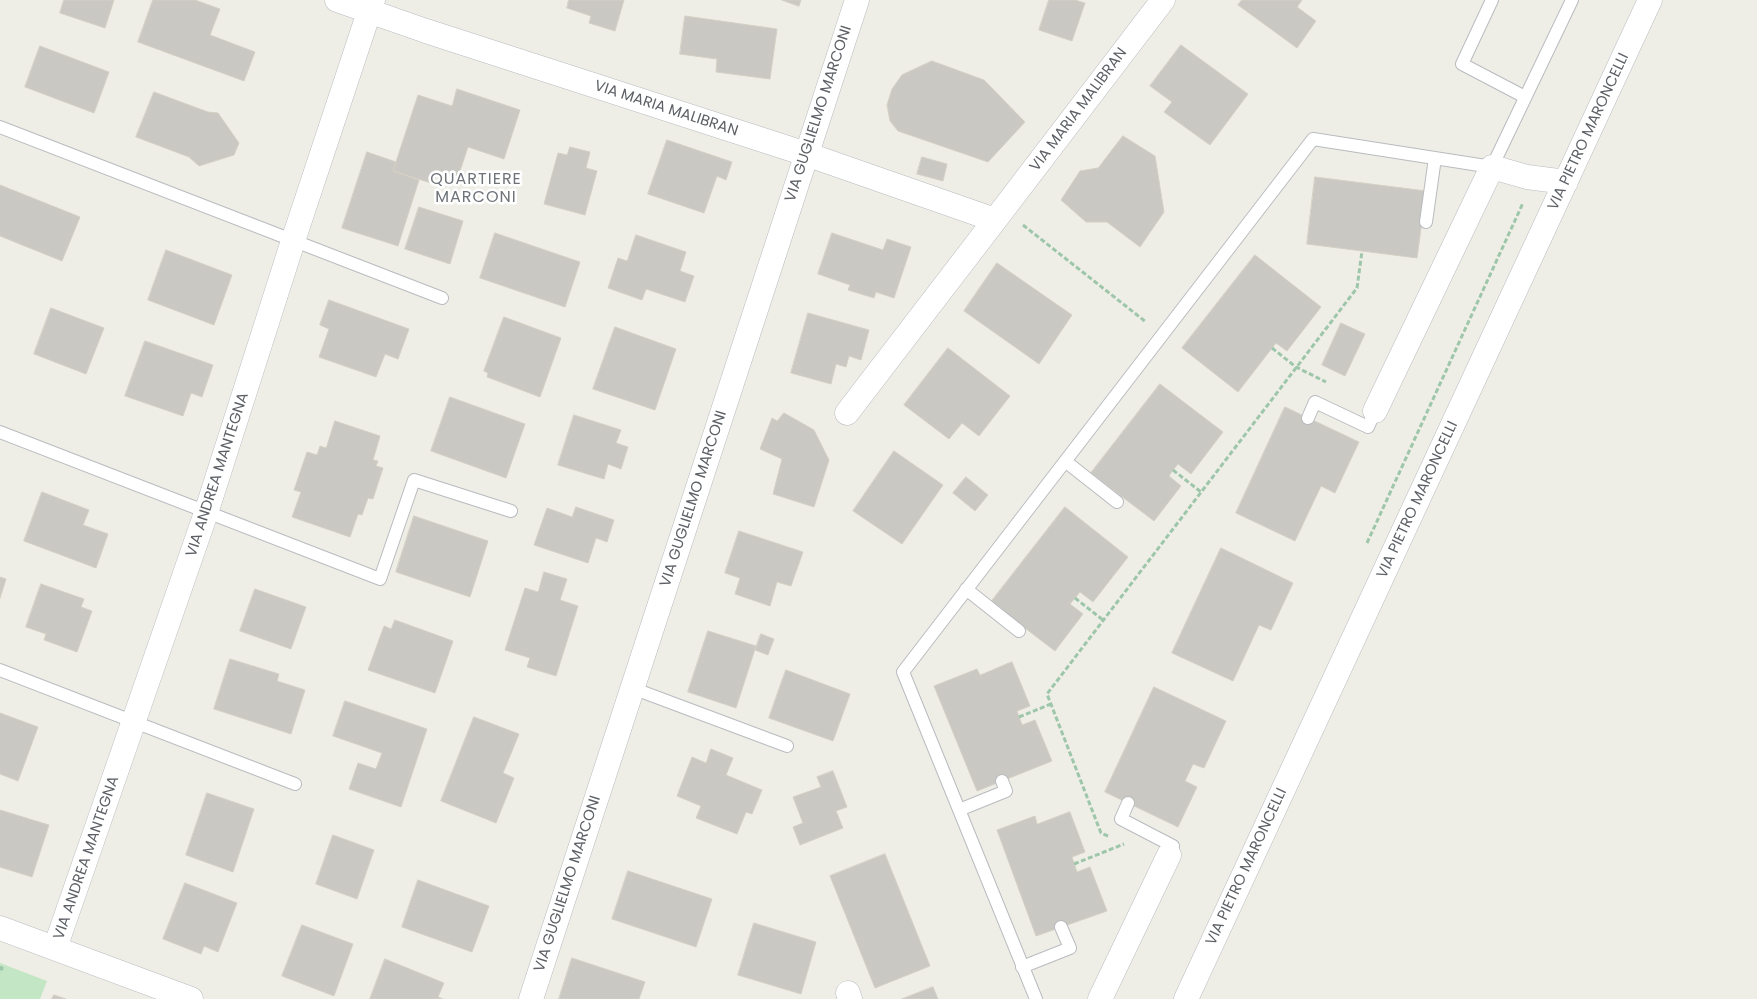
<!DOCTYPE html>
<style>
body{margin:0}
canvas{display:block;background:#efeee6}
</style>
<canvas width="1757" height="999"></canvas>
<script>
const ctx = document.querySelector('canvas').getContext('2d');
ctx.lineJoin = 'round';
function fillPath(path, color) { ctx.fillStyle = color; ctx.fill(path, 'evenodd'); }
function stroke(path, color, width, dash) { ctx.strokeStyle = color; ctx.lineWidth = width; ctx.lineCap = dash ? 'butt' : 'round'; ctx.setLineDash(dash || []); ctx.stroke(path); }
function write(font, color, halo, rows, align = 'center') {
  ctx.font = font + ' Poppins,sans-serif'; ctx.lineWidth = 5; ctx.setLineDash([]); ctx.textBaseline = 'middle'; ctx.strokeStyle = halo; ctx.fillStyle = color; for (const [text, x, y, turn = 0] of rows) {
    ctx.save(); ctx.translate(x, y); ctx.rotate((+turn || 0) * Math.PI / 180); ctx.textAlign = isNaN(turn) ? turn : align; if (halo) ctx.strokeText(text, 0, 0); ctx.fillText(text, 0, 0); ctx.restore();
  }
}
fillPath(new Path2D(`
 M0 963 47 981 40 999H0Z`), '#c3e6c4');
const building = new Path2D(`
 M64 0H114L105 28 60 13Z
 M153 0H195L220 9 210 35 255 52 244 81 138 42Z
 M569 0H624L615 31 589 23 591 16 567 8Z
 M782 0H801L799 6Z
 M1049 0H1075L1085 3 1072 41 1039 30Z
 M1242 0H1302L1297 7 1316 21 1297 48 1238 5Z
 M685 16 777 29 770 79 716 72 717 59 680 54Z
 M1181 45 1248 94 1210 145 1164 112 1172 102 1150 86Z
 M40 46 109 72 94 113 25 87Z
 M932 61 984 80 1025 122 988 162 898 131 890 121 887 105 892 89 902 75Z
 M457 89 520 110 504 159 468 147 458 177 436 170 431 183 393 171 418 95 452 106Z
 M154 92 208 112 218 113 239 143 234 155 199 166 189 157 136 137Z
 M1123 136 1155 156 1164 212 1140 247 1107 222H1086L1061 200 1080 171 1098 168Z
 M667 140 732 162 726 180 717 176 704 213 648 194Z
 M570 147 590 152 586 168 597 171 585 215 544 204 558 153 567 155Z
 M367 152 396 162 393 171 419 180 398 246 342 228Z
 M922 157 947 164 943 181 917 174Z
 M1315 177 1426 191 1417 258 1307 244Z
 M0 185 80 217 62 261 0 236Z
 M419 207 463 221 450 264 405 249Z
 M495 233 580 262 565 307 480 278Z
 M832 233 883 250 887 239 911 247 894 298 876 292 874 298 848 290 850 285 818 274Z
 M636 235 686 252 680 271 694 276 685 302 646 289 642 300 608 288 618 258 627 261Z
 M166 250 232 275 214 325 148 300Z
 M1255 255 1321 307 1287 351 1276 343 1238 392 1182 348Z
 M997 263 1072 315 1039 364 964 311Z
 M329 300 409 329 398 359 385 354 376 377 319 357 329 329 320 325Z
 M51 308 104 328 86 374 34 354Z
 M808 313 869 330 861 360 849 356 846 367 836 364 831 384 791 373Z
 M504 317 561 338 540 397 487 377 488 373 484 371Z
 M1341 323 1365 334 1345 376 1322 365Z
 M615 327 676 349 655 410 593 389Z
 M145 341 213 365 202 397 191 393 183 416 125 396Z
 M948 348 1010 396 979 436 962 423 949 439 904 405Z
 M1160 384 1223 432 1191 474 1178 464 1173 470 1169 476 1181 486 1154 521 1091 473Z
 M450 397 525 424 506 478 431 451Z
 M1285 407 1359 442 1335 493 1321 486 1295 541 1236 513Z
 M784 413 814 430 829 460 814 507 773 494 782 459 760 449 772 418 777 421Z
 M574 415 621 430 616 443 628 447 621 469 608 464 604 479 558 465Z
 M335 421 380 436 373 460 378 461 376 466 383 468 373 499 368 498 362 515 358 514 350 537 292 517 301 492 294 490 307 452 317 455 320 446 326 448Z
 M894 451 943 485 902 544 853 511Z
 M966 477 988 495 975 511 953 493Z
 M42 492 89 510 83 525 108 534 96 568 24 541Z
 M576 507 614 520 607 542 596 538 588 563 534 545 547 508 572 517Z
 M1065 507 1128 557 1093 602 1080 592 1070 604 1083 614 1055 651 991 602Z
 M414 516 488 541 470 597 396 572Z
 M739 531 803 552 791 586 777 582 770 606 735 594 740 578 725 573Z
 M1221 548 1293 583 1271 630 1259 625 1233 681 1172 653Z
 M544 572 567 579 560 600 578 606 556 676 527 667 530 658 505 650 525 588 538 592Z
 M0 577 6 579 0 598Z
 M41 584 84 599 81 607 92 611 77 652 44 640 46 634 26 627Z
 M255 589 306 607 291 649 240 631Z
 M395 620 453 641 435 693 368 670 384 626 391 629Z
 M708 631 756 646 736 708 688 692Z
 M761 634 774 639 768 655 755 650Z
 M230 659 279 674 277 681 305 690 291 734 214 709Z
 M1012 662 1030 706 1017 711 1022 725 1035 720 1052 761 977 791 934 686 977 669 980 675Z
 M786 670 850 694 833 741 769 718Z
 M1154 687 1226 721 1204 768 1193 764 1185 781 1197 787 1178 827 1105 792Z
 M345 701 427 729 401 807 349 789 358 763 376 769 382 753 333 736Z
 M0 713 38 727 18 781 0 774Z
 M474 717 519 734 503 773 514 778 496 823 441 801Z
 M711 749 733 758 726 775 762 790 752 814 746 812 737 834 696 818 701 806 677 796 692 757 706 763Z
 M833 771 847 807 836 811 843 828 800 845 793 827 803 823 793 797 821 787 817 777Z
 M207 793 254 809 233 872 186 855Z
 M0 810 49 825 32 877 0 867Z
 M1070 812 1085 852 1072 857 1077 872 1090 867 1107 911 1036 936 997 830 1035 816 1037 824Z
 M333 835 374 850 357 899 316 884Z
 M885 854 930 966 875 988 830 876Z
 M628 871 712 899 696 947 612 919Z
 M418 880 489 906 472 952 402 927Z
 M185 883 237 903 218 952 204 946 201 954 163 939Z
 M754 923 816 942 801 994 738 975Z
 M302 925 353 944 334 996 282 976Z
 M572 958 645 982 639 999H559Z
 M385 959 444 983 438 997 443 999H370Z
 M933 987 938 999H902Z
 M54 995 66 999H52Z`);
fillPath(building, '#cac8c3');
stroke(building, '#d4d0c4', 1);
const service = new Path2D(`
 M1492 0 1462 64 1525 97
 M0 127 442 298
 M1426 222 1435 158
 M1308 418 1315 402 1368 427 1375 411
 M0 432 380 579 414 480 511 511
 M1065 461 1117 502
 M966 589 1019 631
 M0 670 295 784
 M632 688 787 746
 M1128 803 1121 819 1173 846 1169 855
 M959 810 1006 791 1002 781
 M1022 967 1070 948 1061 927
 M1036 999 903 672 1313 139 1492 167 1572 0`);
const minor = new Path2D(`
 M337 0 426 31 806 154 995 220 1163 0
 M1375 411 1492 167 1527 177 1566 182
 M847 413 995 220
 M0 928 191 999
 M55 948 206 513 293 241 373 0
 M848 993 850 999
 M531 999 857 0
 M1100 999 1169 855
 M1186 999 1650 0`);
stroke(service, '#b8bbbf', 14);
stroke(minor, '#b8bbbf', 25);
stroke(new Path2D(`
 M1023 225 1146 322
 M1272 348 1296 367 1326 382
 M1173 470 1201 492
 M1367 543 1523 203
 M1075 598 1103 620
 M1019 717 1051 704
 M1108 836 1101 833 1047 694 1357 288 1362 251
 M1074 864 1124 844
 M0 967 2 968 0 973`), '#9dc6aa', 3, [5, 2.5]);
stroke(service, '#fff', 12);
stroke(minor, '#fff', 24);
write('15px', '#5d6166', '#fff', [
 ["VIA MARIA MALIBRAN",666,109,18],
 ["VIA MARIA MALIBRAN",1079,110,-53],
 ["VIA GUGLIELMO MARCONI",819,114,-72],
 ["VIA PIETRO MARONCELLI",1589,132,-65],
 ["VIA ANDREA MANTEGNA",218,475,-72],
 ["VIA GUGLIELMO MARCONI",694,499,-72],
 ["VIA PIETRO MARONCELLI",1418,500,-65],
 ["VIA ANDREA MANTEGNA",87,858,-71],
 ["VIA PIETRO MARONCELLI",1247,867,-65],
 ["VIA GUGLIELMO MARCONI",568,884,-72]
]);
ctx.letterSpacing = '1px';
write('16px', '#6e7378', '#fff', [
 ["QUARTIERE",476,180],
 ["MARCONI",476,198]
]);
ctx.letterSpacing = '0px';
</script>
